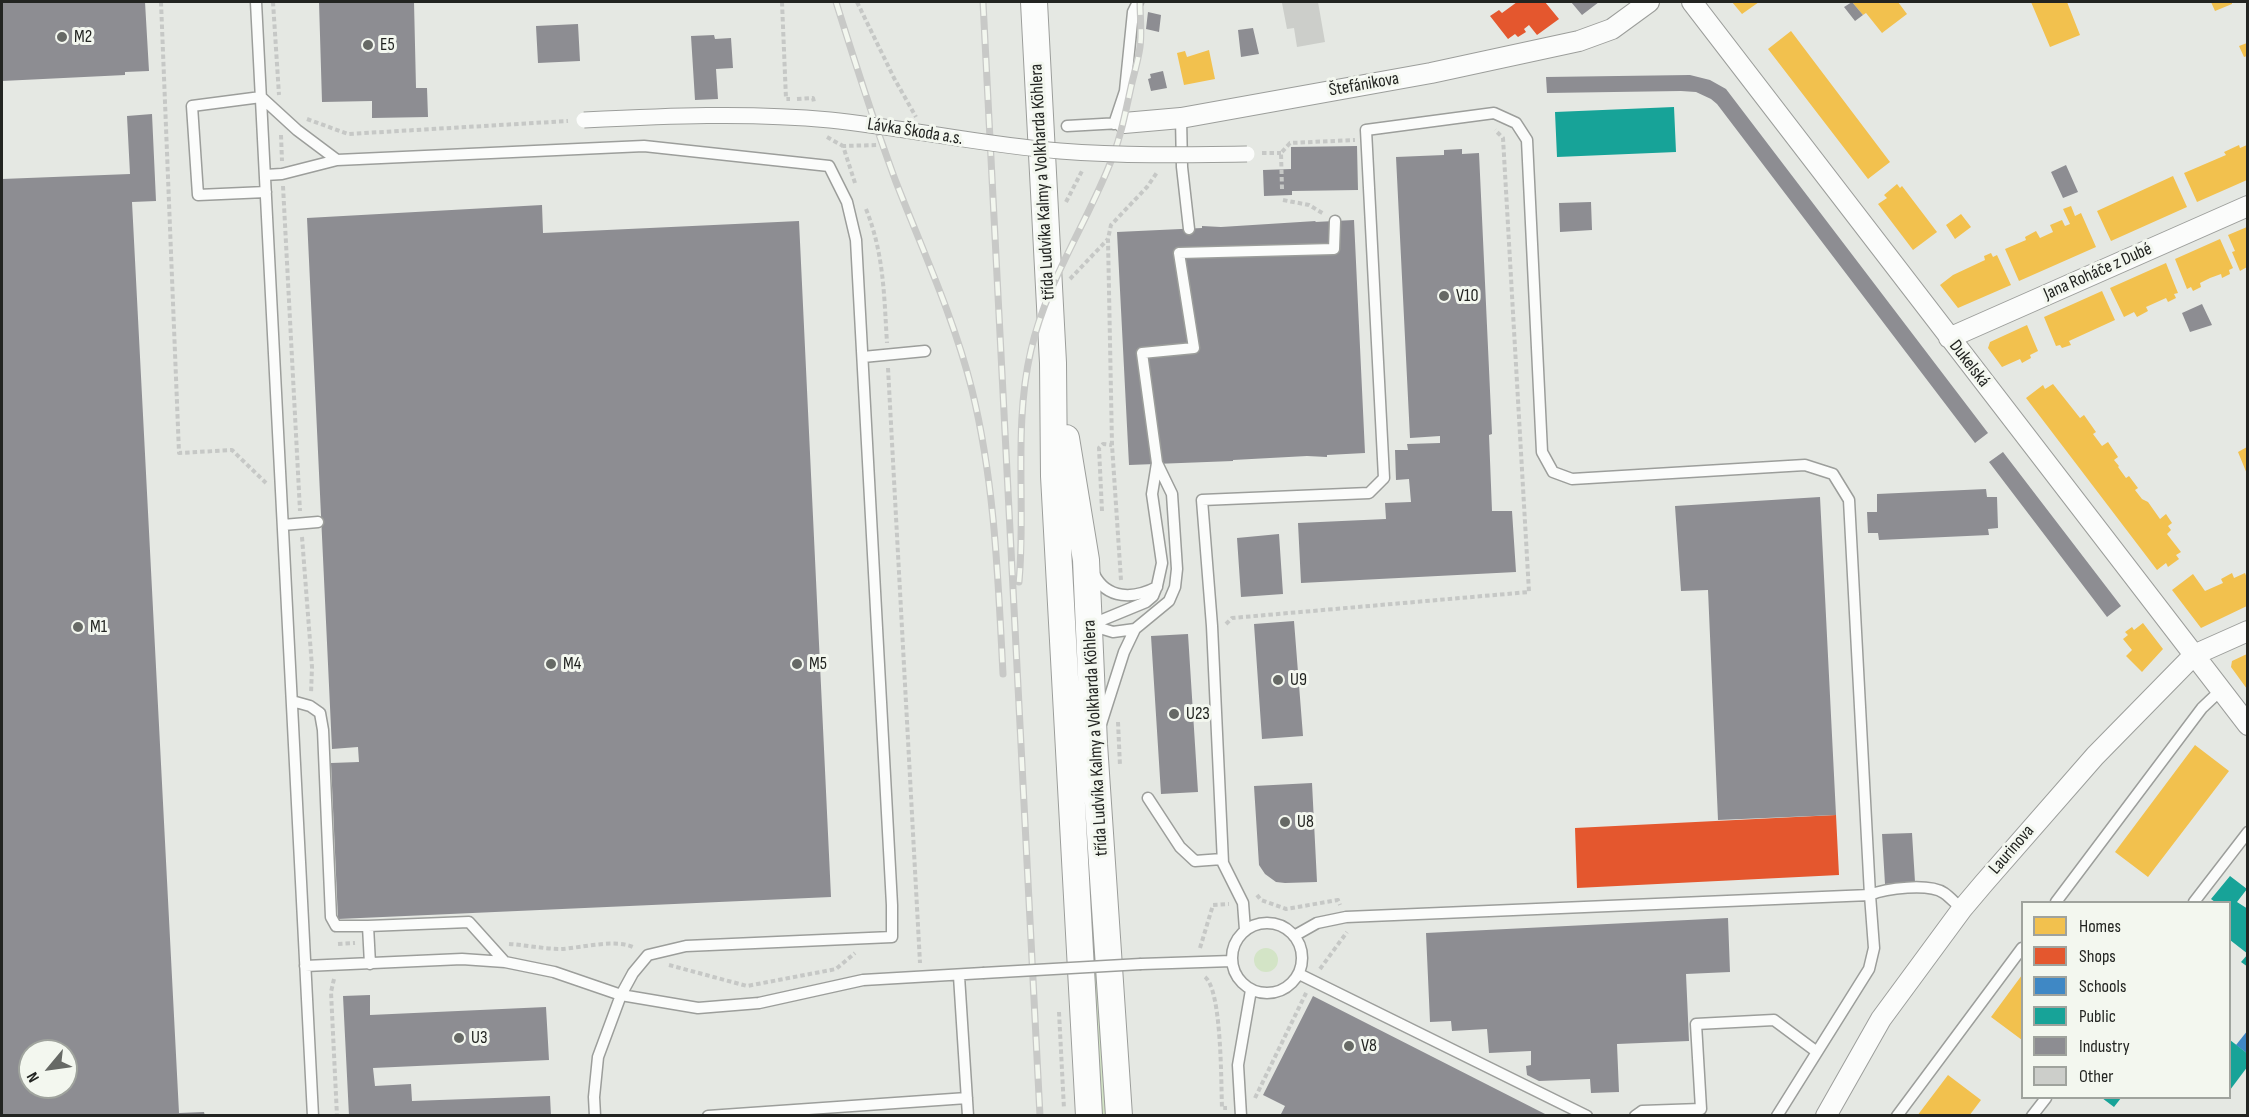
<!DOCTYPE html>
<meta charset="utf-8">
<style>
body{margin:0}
#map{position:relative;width:2249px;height:1117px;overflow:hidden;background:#e5e8e3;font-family:"Sofia Sans Condensed",sans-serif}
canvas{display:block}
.frame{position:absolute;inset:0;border:3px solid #222421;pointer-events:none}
.legend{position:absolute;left:2021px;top:901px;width:210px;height:198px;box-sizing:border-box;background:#f3f7ef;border:2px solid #9fa39d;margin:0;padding:8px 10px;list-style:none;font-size:18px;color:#222421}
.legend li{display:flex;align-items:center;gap:12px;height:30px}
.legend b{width:30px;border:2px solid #9fa39d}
.north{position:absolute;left:18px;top:1039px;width:60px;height:60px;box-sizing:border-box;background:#f3f7ef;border:2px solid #9fa39d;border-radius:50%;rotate:241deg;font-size:16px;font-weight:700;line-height:24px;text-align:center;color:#222421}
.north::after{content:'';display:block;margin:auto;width:21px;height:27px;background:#666965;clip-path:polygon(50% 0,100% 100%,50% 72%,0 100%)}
</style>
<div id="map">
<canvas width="2249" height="1117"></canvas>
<div class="frame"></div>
<ul class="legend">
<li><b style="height:16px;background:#f2c14e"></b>Homes</li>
<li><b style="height:16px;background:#e4572e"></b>Shops</li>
<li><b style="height:16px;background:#3f88c5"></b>Schools</li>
<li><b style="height:16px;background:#17a398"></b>Public</li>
<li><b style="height:16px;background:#8d8d92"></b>Industry</li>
<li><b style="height:16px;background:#ccceca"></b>Other</li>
</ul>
<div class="north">N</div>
</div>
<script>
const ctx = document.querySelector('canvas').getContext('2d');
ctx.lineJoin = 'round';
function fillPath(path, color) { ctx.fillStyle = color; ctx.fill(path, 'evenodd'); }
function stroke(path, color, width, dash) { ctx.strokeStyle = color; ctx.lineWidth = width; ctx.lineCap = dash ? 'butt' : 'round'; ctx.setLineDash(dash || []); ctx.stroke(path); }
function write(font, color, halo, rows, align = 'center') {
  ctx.font = font + ' "Sofia Sans Condensed",sans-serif'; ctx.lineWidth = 6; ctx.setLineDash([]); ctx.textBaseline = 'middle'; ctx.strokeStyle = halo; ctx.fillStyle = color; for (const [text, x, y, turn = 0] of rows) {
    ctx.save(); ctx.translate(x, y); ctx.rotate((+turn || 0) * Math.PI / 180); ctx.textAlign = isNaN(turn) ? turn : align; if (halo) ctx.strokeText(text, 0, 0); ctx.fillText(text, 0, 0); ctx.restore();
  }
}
fillPath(new Path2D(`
 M1077 644 1107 1115H1100L1075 648Z
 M1254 960a12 12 0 1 1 24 0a12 12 0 1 1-24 0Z`), '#d3e4c6');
fillPath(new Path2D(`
 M1732 2H1759L1742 14Z
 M1852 2H1898L1907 14 1882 33 1866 13 1863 15Z
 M2031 2H2067L2080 35 2050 47Z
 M2211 2H2232V4L2215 11Z
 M1791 31 1890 162 1868 179 1768 49Z
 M2247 43V56L2244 57 2239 46Z
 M1209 50 1215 79 1184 85 1177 53 1185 51 1187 57Z
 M2239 145 2240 148 2247 145V180L2197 202 2184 173 2226 155 2224 152Z
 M2173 176 2187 207 2111 241 2097 211Z
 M1897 184 1900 188 1902 186 1937 232 1913 250 1878 204 1887 198 1884 195Z
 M2071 206 2075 216 2081 213 2096 247 2019 281 2005 249 2026 240 2025 237 2036 231 2040 238 2053 232 2050 225 2062 220 2065 226 2070 224 2063 209Z
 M1961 214 1971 227 1955 239 1946 225Z
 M2247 227V267L2240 271 2232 252 2235 251 2228 235Z
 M2220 239 2233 268 2229 270 2230 274 2222 278 2221 274 2210 278 2200 283 2201 287 2193 291 2191 287 2187 289 2175 259Z
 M1991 253 1993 257 1997 255 2011 285 1958 308 1940 285 1953 275 1985 260 1984 256Z
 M2166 263 2178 293 2174 294 2176 298 2168 302 2166 298 2146 307 2148 311 2137 317 2134 312 2124 317 2110 288Z
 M2102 291 2115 320 2069 341 2071 345 2062 348 2060 345 2056 346 2044 317Z
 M2027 325 2038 351 2030 355 2031 358 2022 363 2020 359 2002 367 1988 348 1990 342Z
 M2053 384 2080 418 2084 415 2096 432 2093 434 2102 446 2108 442 2118 457 2114 460 2119 466 2118 467 2126 478 2129 476 2138 488 2135 490 2142 499 2148 502 2160 519 2166 514 2172 523 2168 526 2171 530 2167 534 2181 552 2176 555 2179 559 2168 567 2166 563 2157 570 2026 398 2043 385 2045 389Z
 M2247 447V474L2238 452Z
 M2232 573 2234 578 2245 573 2247 578V606L2201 628 2172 590 2193 574 2205 591 2223 583 2221 579Z
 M2143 623 2163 649 2142 672 2126 656 2132 650 2123 639 2128 635 2125 632 2132 627 2134 630Z
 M2247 654V689L2231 667 2232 661Z
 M2195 745 2229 771 2148 877 2115 852Z
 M2022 975V1040L1991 1017Z
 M1948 1075 1981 1100 1969 1116H1917Z`), '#f2c14e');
fillPath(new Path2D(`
 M1517 2H1545L1559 19 1537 35 1529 25 1524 29 1526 32 1518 37 1515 34 1508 39 1490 16 1499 10 1502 13Z
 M1836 815 1839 875 1577 888 1575 828Z`), '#e4572e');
fillPath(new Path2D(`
 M2248 1030V1054L2236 1045Z`), '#3f88c5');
fillPath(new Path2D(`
 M1674 107 1676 152 1557 157 1555 112Z
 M2230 876 2247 889 2237 902 2248 909V954L2230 940V902H2215L2211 899Z
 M2248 954V967L2241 962Z
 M2230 1040 2248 1054V1066L2230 1090Z
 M2102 1098H2121L2114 1107Z`), '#17a398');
fillPath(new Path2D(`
 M2 2H145L149 71 125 72V75L2 81Z
 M319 2H414L416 88H427L428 117 372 118V101L322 102Z
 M1571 2H1599L1582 15Z
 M1852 2 1863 15 1855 21 1844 7Z
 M1148 12 1161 15 1159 32 1146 29Z
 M578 24 580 61 538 63 536 26Z
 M1253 28 1259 54 1241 57 1238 30Z
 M714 35 715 39 731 38 733 68 716 69 718 99 695 100 691 36Z
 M1163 71 1167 88 1151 91 1148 79 1151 78 1150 74Z
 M1690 75 1710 80 1726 89 1988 433 1975 443 1717 104 1711 99 1696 92 1681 91 1547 93 1546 77Z
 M152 114 156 201 132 202 179 1113 204 1112 205 1116H2V179L130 174 127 116ZM30 1051H66V1087H30Z
 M1357 146 1358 190 1292 191V195L1264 196 1263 170 1291 169V147Z
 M1462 149V154L1479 153 1492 434 1489 435 1492 511H1512L1516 572 1301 583 1298 523 1386 519 1385 503 1411 502 1409 479 1396 480 1395 450H1408L1407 444 1440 443V436L1410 438 1396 157 1444 155V150Z
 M2066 165 2078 192 2063 198 2051 172Z
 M1591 202 1592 230 1560 232 1559 203Z
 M542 205 543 233 799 221 831 897 338 919 331 763 359 762 358 747 332 749 307 218Z
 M1354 220 1365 453 1327 455V457L1307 456 1233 460V461L1129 465 1117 232 1202 228V226L1221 227 1316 221 1315 222Z
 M2202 304 2212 325 2190 332 2182 313Z
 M2003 452 2121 606 2107 617 1989 462Z
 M1986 489 1987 497H1997L1998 528 1988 529 1989 535 1879 540 1878 533H1868L1867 512H1877V494Z
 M1820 497 1836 815 1718 820 1708 590 1681 591 1675 506Z
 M1279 534 1283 594 1241 597 1237 538Z
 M1294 621 1303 736 1262 739 1254 624Z
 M1188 634 1198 792 1161 794 1151 636Z
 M1312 783 1317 882 1285 883 1276 882 1265 874 1259 865 1254 786Z
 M1912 833 1915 882 1885 884 1882 834Z
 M1728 918 1730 972 1686 974 1689 1041 1617 1044 1619 1092 1591 1093 1590 1079 1539 1081 1527 1075 1526 1066 1531 1065V1051L1489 1053 1487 1029 1452 1031 1451 1021 1430 1022 1426 933Z
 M370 995V1015L546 1007 549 1060 373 1068 375 1086 411 1084 412 1101 550 1096 551 1116H349L343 996Z
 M1313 996 1549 1116H1280L1285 1106 1263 1095Z`), '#8d8d92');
fillPath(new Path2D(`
 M1290 2H1318L1325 42 1297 47 1294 28 1287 29 1282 3Z`), '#ccceca');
const service = new Path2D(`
 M256 2 313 1116
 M1181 118 1182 167 1189 229
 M1114 124 1125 91 1133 12 1138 2
 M1067 126 1120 123
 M265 175 282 174 337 160 644 146 829 166 847 202 856 240 892 905V937L686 946 648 955 633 973 621 995 598 1057 594 1097 595 1116
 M266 192 198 195 192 106 261 97 297 130 337 160
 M863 357 925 351
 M283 525 318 522
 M1094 574C1107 600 1134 599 1157 587
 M1090 625 1146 602 1153 596 1157 586 1162 563 1152 494 1157 463 1142 353 1194 348 1179 253 1334 249 1335 221
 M1090 625 1113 632 1135 629
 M292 701 310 706 320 713 323 730 331 917 336 926H368L370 964
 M1101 724 1124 652 1135 629 1169 601 1175 587 1177 569 1172 494 1157 463
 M1148 798 1180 847 1195 861 1222 859
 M2056 902 2202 708 2221 690
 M2194 902 2248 832
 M1232 958a35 35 0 1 1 70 0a35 35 0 1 1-70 0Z
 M368 926 469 922 505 962
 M1245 930 1243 903 1223 863 1212 626 1202 500 1369 493 1384 478 1366 130 1494 113 1516 123 1527 140 1542 452 1553 472 1572 479 1805 465 1833 474 1849 500 1870 895C1886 888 1929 883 1944 893 1950 897 1956 904 1962 909
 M1294 936 1317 923 1346 917 1870 895 1874 948 1869 969 1777 1116
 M1141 964 1232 961
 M305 966 462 959 505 962 554 972 621 995 698 1008 759 1003 863 980 983 973
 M1299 974 1587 1116
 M959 976 968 1116
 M708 1116 967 1098
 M1241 1116 1238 1065 1251 990
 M1635 1116 1642 1111 1701 1109 1696 1024 1774 1020 1817 1052
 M1897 1116 2022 948
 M2032 1116 2046 1098`);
const minor = new Path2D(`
 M1692 2 2248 725
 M1124 123 1181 118 1431 73 1579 41 1612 29 1649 2
 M1949 338 2248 206
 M1826 1116 1881 1019 1962 909 1984 883 2095 756 2194 655 2248 631`);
const tertiary = new Path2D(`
 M1034 2 1053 363 1054 476 1089 1116
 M1066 438 1086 560 1094 744 1119 1116`);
stroke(service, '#9c9e9b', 13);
stroke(minor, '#9c9e9b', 22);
stroke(tertiary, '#9c9e9b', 28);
stroke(new Path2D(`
 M161 2 179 453 232 450 266 483
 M273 2 279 95
 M782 2 786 99H790
 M857 2 894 78 916 117
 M797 99 813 98 814 102
 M307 119 348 134 568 121
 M281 135 282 161
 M827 137 843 146
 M1262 153H1281
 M855 183 843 146 878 145
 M283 186 300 511
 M1282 189 1281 153 1290 143 1355 140
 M1283 200 1309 205 1324 214
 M1066 202 1083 169
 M866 209C884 254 884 295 887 343
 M1070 279 1108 239
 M888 368 920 963
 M1102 511 1099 448 1103 444 1112 445
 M302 537 312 667 311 694
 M1121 580 1112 445 1108 239 1111 225 1147 187 1158 171
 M1226 624 1232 618 1529 592 1503 138 1495 130
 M1118 722 1120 766
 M1257 895 1261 900 1286 909 1338 900 1340 905
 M338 944 355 943
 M509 944C526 945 544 949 561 949 581 948 617 938 635 948
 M1200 948 1213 905 1229 904
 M669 965 747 986 836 969 855 953
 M1320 969 1347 932
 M1205 977C1222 990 1221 1084 1222 1108H1227
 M334 979 331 992 337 1116
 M1059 1012 1064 1109
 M1255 1098 1307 991`), '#c6c8c6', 4, [4.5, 3]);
stroke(service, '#fbfcfb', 10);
stroke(minor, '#fbfcfb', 20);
stroke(tertiary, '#fbfcfb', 26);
const rail = new Path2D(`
 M836 2C855 62 874 123 896 182 923 251 954 318 972 390 995 484 998 579 1003 674
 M983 2 1040 1116
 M1019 582C1026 505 1013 427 1031 350 1046 284 1084 228 1109 166 1120 141 1125 114 1131 87 1134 74 1138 61 1140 47 1142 33 1140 16 1140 2`);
stroke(rail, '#c8c9c7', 7);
stroke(rail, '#f3f7ef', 4.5, [14]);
const serviceBridge = new Path2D(`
 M983 973 1141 964`);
const pedestrianBridge = new Path2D(`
 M584 120C666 116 748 112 830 120 907 128 983 145 1060 151 1122 156 1184 155 1247 154`);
stroke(serviceBridge, '#9c9e9b', 13, []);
stroke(pedestrianBridge, '#9c9e9b', 17, []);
stroke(serviceBridge, '#fbfcfb', 10);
stroke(pedestrianBridge, '#fbfcfb', 15);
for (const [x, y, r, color] of [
 [62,37,6,"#666965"],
 [368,45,6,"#666965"],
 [1444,296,6,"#666965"],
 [78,627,6,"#666965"],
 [551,664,6,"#666965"],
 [797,664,6,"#666965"],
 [1278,680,6,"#666965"],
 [1174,714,6,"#666965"],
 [1285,822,6,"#666965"],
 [459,1038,6,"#666965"],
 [1349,1046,6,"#666965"]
]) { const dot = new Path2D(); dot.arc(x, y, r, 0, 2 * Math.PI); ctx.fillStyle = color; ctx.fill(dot); stroke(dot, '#f3f7ef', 2); }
write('18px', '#222421', '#f3f7ef', [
 ["M2",74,37],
 ["E5",380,45],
 ["V10",1456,296],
 ["M1",90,627],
 ["M4",563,664],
 ["M5",809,664],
 ["U9",1290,680],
 ["U23",1186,714],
 ["U8",1297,822],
 ["U3",471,1038],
 ["V8",1361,1046]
], 'left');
write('18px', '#222421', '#f3f7ef', [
 ["Štefánikova",1364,85,-10],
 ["Lávka Škoda a.s.",915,132,9],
 ["třída Ludvíka Kalmy a Volkharda Köhlera",1043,182,-93],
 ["Jana Roháče z Dubé",2098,272,-24],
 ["Dukelská",1969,364,52],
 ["třída Ludvíka Kalmy a Volkharda Köhlera",1096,738,-93],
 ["Laurinova",2012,850,-49]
]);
</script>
